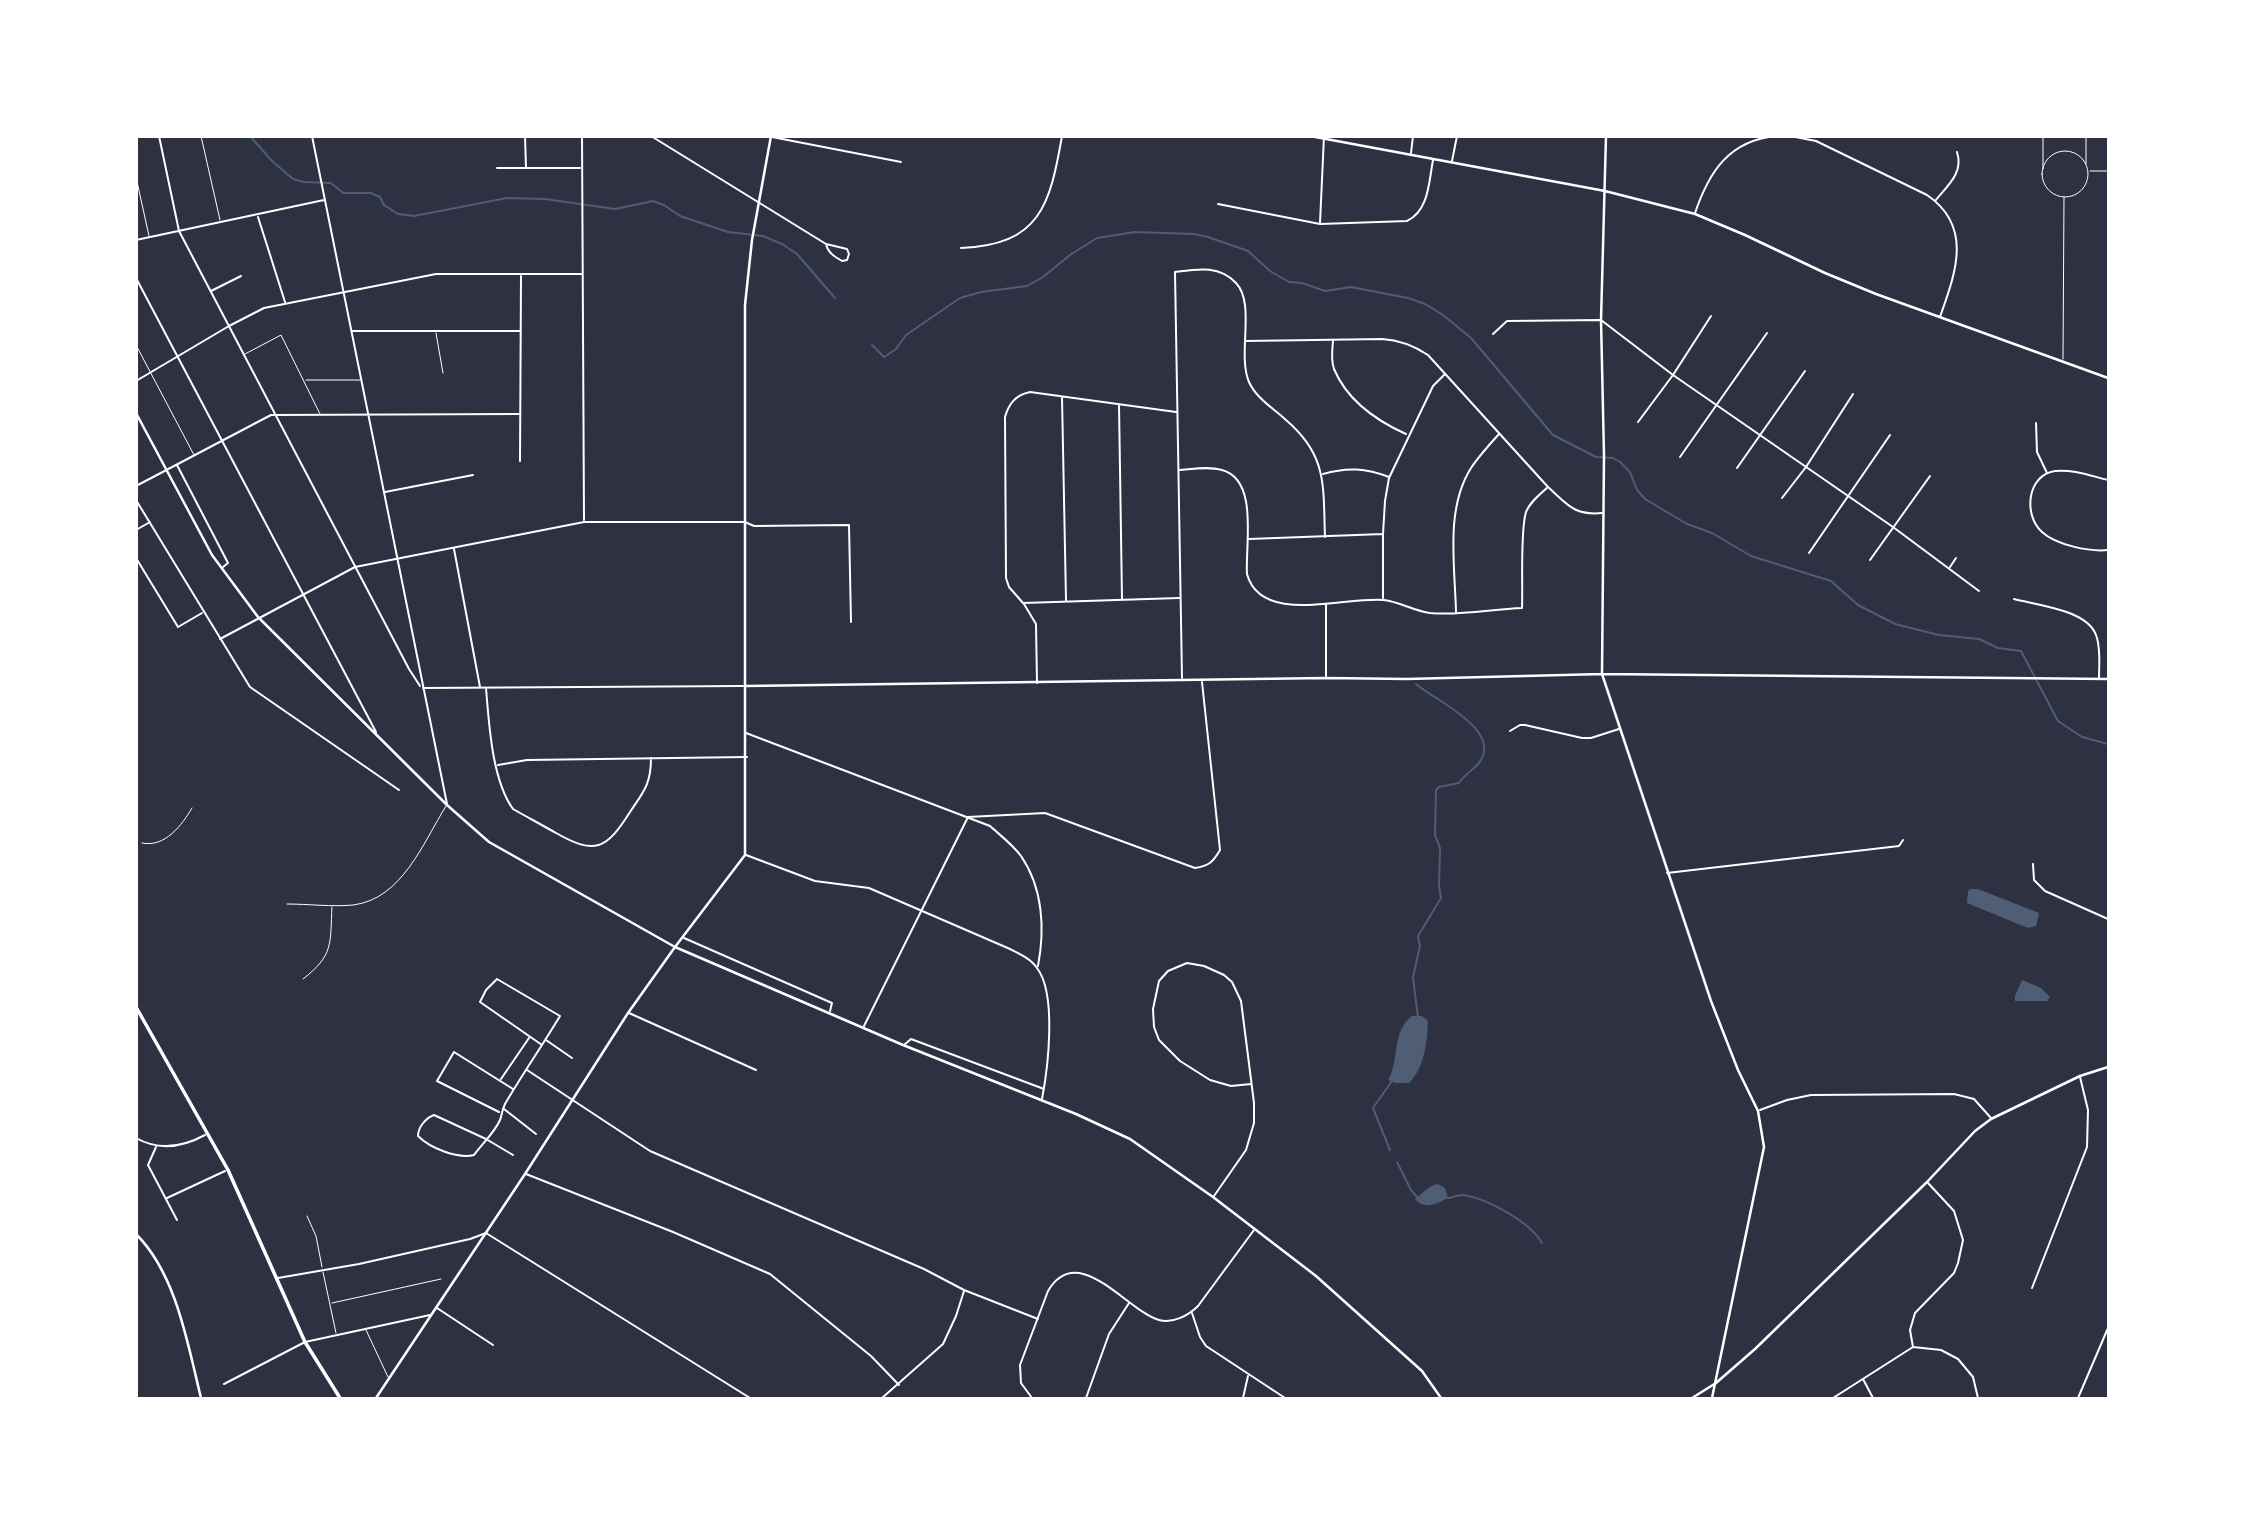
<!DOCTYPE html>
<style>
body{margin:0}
#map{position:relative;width:2245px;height:1535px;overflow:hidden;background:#2d3142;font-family:Signika,sans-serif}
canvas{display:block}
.frame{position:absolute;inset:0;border:138px solid #fff;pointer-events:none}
</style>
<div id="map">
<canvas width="2245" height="1535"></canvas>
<div class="frame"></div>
</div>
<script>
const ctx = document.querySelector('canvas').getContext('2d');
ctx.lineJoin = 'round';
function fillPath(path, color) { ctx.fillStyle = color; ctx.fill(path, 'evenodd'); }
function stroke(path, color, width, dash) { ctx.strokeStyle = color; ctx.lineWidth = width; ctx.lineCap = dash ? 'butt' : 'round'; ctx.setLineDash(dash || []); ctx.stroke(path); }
fillPath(new Path2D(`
 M1971 889H1978L2039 913 2036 926 2028 928 1967 903 1968 891Z
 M2022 980 2041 988 2050 997 2047 1001H2015V996Z
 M1412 1016H1422L1428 1021C1427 1042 1425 1067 1409 1083H1395L1388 1080C1400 1060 1391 1032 1412 1016Z
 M1438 1184 1445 1188 1448 1198C1437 1204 1424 1210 1415 1199 1423 1193 1428 1186 1438 1184Z`), '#4f5d75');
stroke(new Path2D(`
 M250 136 272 161 293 179 304 182 331 183 343 193H371L380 197 384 205 398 214 414 216 507 198 545 199 615 209 653 201 664 205 680 216 728 232 763 236 782 244 797 254 835 298
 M872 345 884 357 896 349 906 335 960 298 981 292 1027 286 1043 277 1070 255 1097 238 1135 232 1194 234 1208 237 1248 251 1270 271 1289 282 1302 283 1325 291 1351 287 1408 298 1425 304 1443 315 1471 338 1553 435 1596 457 1613 458 1620 462 1630 472 1637 490 1645 499 1687 524 1712 533 1751 556 1831 581 1858 605 1895 624 1939 635 1979 639 1998 648 2021 651 2058 721 2082 737 2108 744
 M1416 684C1434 700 1504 730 1479 763 1473 770 1465 774 1459 783L1439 787 1436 790 1435 835 1440 848 1439 886 1441 898 1418 936 1420 946 1413 977 1418 1018
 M1390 1150 1373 1108 1392 1081
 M1397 1162 1411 1190 1418 1198
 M1448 1198C1453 1197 1459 1195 1464 1195 1488 1199 1530 1222 1542 1243`), '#4f5d75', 2);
stroke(new Path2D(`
 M201 136 220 220
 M2043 136V169
 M2042 174a23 23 0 1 1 46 0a23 23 0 1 1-46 0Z
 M2086 164V136
 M2090 171H2108
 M136 177 149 236
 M436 333 443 373
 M136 345 194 455
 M245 354 281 335 320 414
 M2063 359 2064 197
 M306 380H360
 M142 843C165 848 182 825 192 808
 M287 904C309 904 332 907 353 905 402 899 423 843 446 806
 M303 979C334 955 330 944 332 907
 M307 1216 316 1236 322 1267
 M323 1272 336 1333
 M332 1303 441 1279
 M366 1330 388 1377`), '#fff', 1);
stroke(new Path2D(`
 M159 136 179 231 409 669 420 686
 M312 136 447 804
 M525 136 526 168
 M582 136 584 520
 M651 136 826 244 847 249 849 254 847 260 842 261C835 257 828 253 826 244
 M1487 136 1490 137
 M1790 136 1816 141 1927 195C1974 227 1955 274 1940 317
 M772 137 901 162
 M1411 153 1413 136
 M1452 161 1457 136
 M497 168H580
 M1935 201C1947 186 1964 173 1957 152
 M1218 204 1320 224 1407 221C1429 211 1429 181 1433 160
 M1695 213C1709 172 1729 140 1777 136
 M258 217 285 302
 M1320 223 1324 136
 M136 240 324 200
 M961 248C1040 245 1050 205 1062 136
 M136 278 376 732
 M211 291 241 276
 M353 331H521
 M1493 334 1507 321 1601 320 1673 375 1893 527 1979 591
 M1245 341 1382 339C1399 340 1413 345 1428 355L1548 487C1567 504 1574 516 1602 513
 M1333 341C1332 350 1331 361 1334 369 1347 400 1377 421 1406 434
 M136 381 229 326 264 308 436 274H582
 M1062 397 1066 600
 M1119 405 1122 599
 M1176 412 1030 392C1016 395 1009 403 1005 417L1006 578 1009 587 1023 603 1179 598
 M1638 422 1673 375 1711 316
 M2036 423 2037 452 2047 473
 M1680 457 1767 333
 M520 461 521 276
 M177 465 228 563 223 567
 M1737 468 1805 371
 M1179 470C1193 469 1209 466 1222 470 1259 480 1245 545 1247 574 1261 626 1346 596 1384 600 1400 602 1414 611 1430 613 1460 616 1492 609 1522 608 1523 585 1520 531 1526 512 1530 502 1540 494 1548 487
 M1323 474C1347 467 1366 468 1389 477
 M2108 480C2091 476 2073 469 2055 471 2027 475 2023 515 2042 532 2056 545 2090 552 2108 550
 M136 486 271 415 519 414
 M385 492 473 475
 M1782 498 1806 467 1853 394
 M136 500 250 687 399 790
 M136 530 150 522
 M1249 539 1383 534
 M454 549 480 687
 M1809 553 1890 435
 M136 558 178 627 202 613
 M1870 560 1930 476
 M1950 567 1956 558
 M1383 598V534L1385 501 1389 478 1433 386 1445 374
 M2014 599C2037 605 2087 610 2096 635 2101 648 2099 665 2099 678
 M1024 604 1036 624 1037 683
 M1456 612C1455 566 1445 509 1471 468 1479 456 1489 445 1499 434
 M220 639 355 567 584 522H745L754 526 849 525 851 622
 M1326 676V605
 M1182 678 1175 272C1198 269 1219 265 1236 283 1256 304 1237 354 1249 382 1256 398 1273 408 1286 420 1328 456 1323 486 1325 537
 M423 688 743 686
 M486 688C489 724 492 780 513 809 527 817 542 825 556 833 595 855 606 850 630 812 644 791 651 784 651 758
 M1510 731 1520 725H1525L1582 738H1591L1619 729
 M746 733 990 826C1000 835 1013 845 1021 856 1043 888 1045 929 1038 966
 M498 765 527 760 747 757
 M746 855 815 881 869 888 1010 949C1020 954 1031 959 1037 968 1057 994 1048 1068 1042 1099
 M2033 864 2034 880 2045 891 2108 919
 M1667 873 1899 846 1903 840
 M684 938 832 1003 830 1011
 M629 1013 756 1070
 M864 1026 968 817 1045 813 1195 868C1209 866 1213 862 1220 850L1202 682
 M546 1040 572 1058
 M904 1045 911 1039 1044 1089
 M527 1070 650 1151 924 1269 964 1290 1038 1319
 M501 1079 529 1038
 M504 1109 536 1134
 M1760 1110 1787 1100 1811 1095 1954 1094 1974 1099 1991 1118
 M499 1112 437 1081 454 1052 513 1089
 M136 1138C159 1151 183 1147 205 1135
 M156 1147 148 1165 177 1220
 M513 1155 486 1139 434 1115C426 1118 418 1127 418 1136 430 1148 457 1159 474 1155 482 1144 495 1132 500 1120 502 1115 502 1110 505 1104 522 1075 542 1046 560 1016L497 979 486 990 480 1002 542 1045
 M526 1174 673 1232 770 1274 871 1356 899 1385
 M1214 1196 1246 1150 1254 1123V1103L1241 1001 1232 982 1224 975 1204 966 1187 963 1168 971 1159 981 1153 1009 1154 1027 1159 1040 1180 1061 1210 1080 1231 1086 1251 1084
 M167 1198 225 1171
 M278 1278 359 1264 470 1239 486 1233 750 1398
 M2032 1288 2087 1147 2088 1110 2080 1077
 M437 1308 493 1345
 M1192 1313 1200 1337 1206 1346 1285 1398
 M1913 1347 1910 1330 1915 1313 1954 1273 1958 1263 1963 1240 1954 1211 1928 1183
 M1863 1379 1873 1398
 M224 1384 305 1342 430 1315
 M882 1398 943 1344 956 1316 964 1291
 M1032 1398 1021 1383 1020 1365 1048 1291C1078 1240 1127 1311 1159 1320 1173 1324 1189 1315 1198 1306L1254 1230
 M1086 1398 1109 1334 1129 1303
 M1243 1398 1248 1376
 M1833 1398 1913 1347 1941 1350 1958 1359 1973 1377 1978 1398
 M2078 1398 2108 1328`), '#fff', 2);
stroke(new Path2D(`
 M1310 136 1605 191 1695 214 1745 235 1825 273 1876 294 2108 378
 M1606 136 1601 320 1604 455 1602 674 1711 1001 1738 1070 1758 1111 1764 1147 1712 1398
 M746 686 1326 678 1407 679 1602 674 2108 679
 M675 947 745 855V305L752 240 771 136
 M136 1234C177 1275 188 1346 201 1398
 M1692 1398 1716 1383 1755 1349 1927 1182 1975 1131 1991 1119 2080 1076 2108 1067`), '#fff', 2.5);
stroke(new Path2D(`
 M136 413 212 555 258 617 447 805 489 842 675 947 903 1045 1076 1114 1130 1139 1213 1197 1316 1276 1422 1371 1441 1398
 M376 1398 525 1174 628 1013 675 947`), '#fff', 2.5);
stroke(new Path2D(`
 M136 1007 228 1170 305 1342 340 1398`), '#fff', 3.5);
</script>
